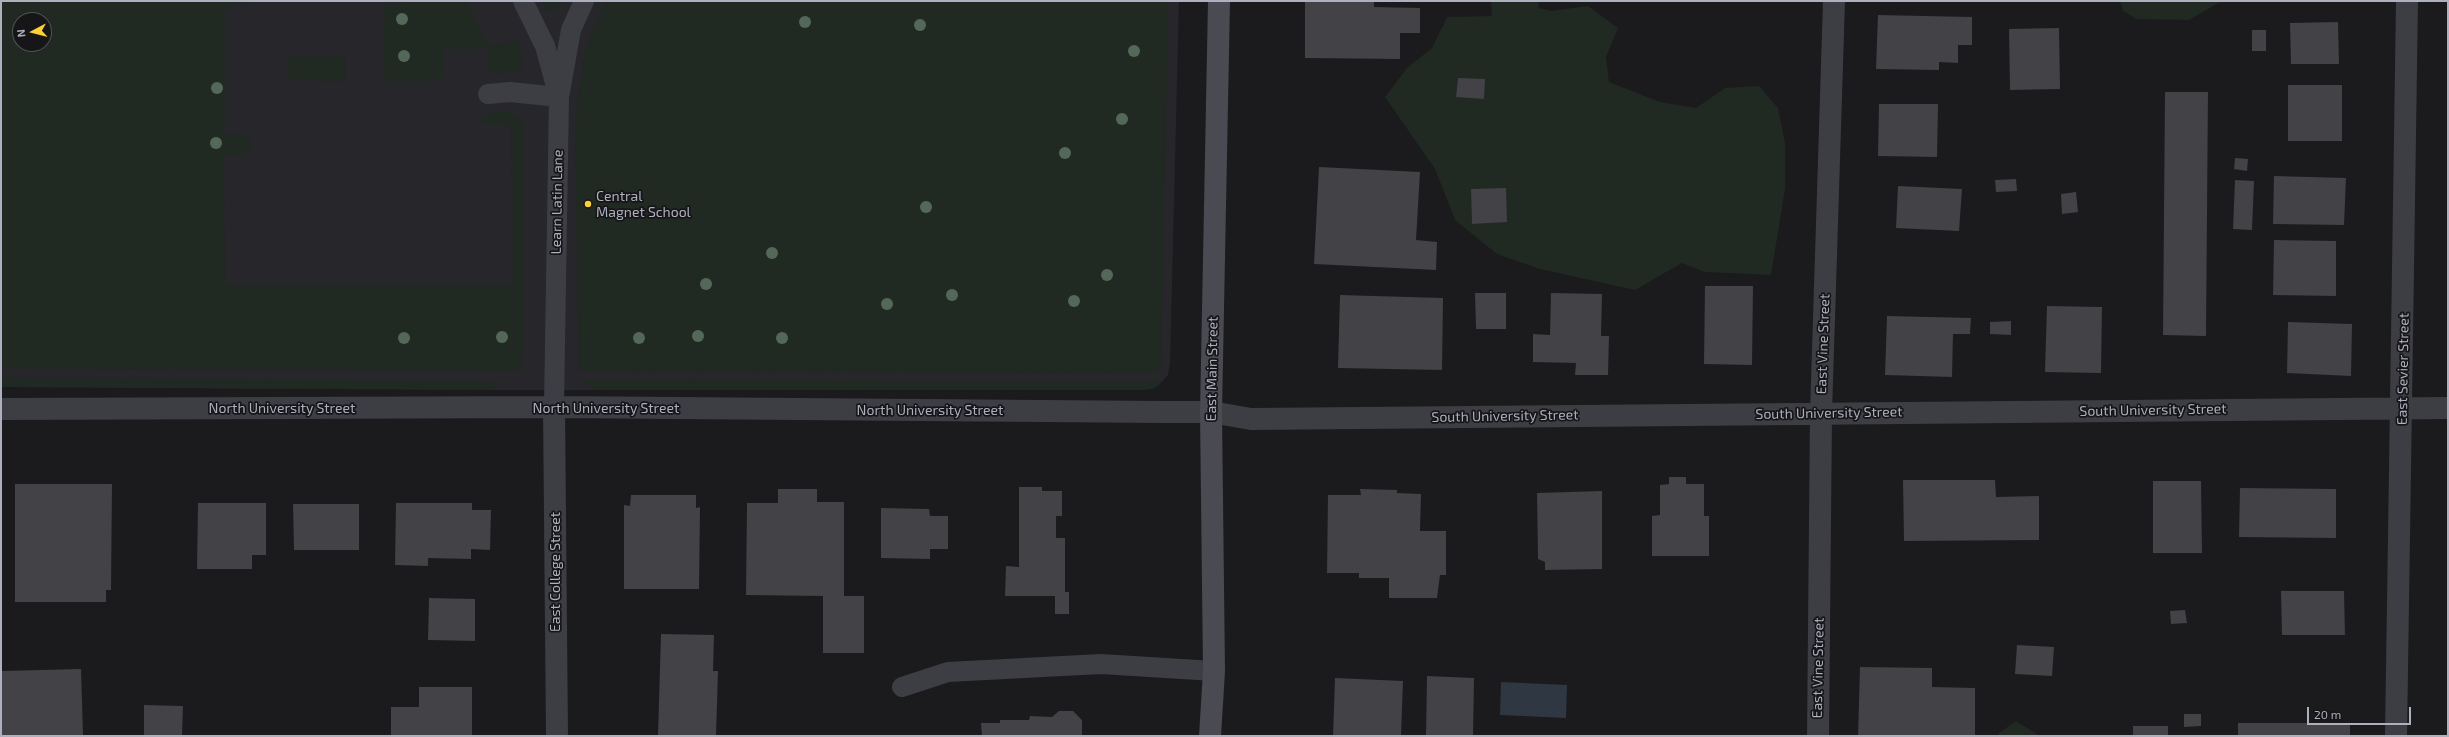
<!DOCTYPE html>
<style>
body{margin:0}
#map{position:relative;width:2449px;height:737px;overflow:hidden;background:#1b1a1d;font-family:"Exo 2",sans-serif}
canvas{display:block}
.frame{position:absolute;inset:0;border:2px solid #adb0bd;pointer-events:none}
.north{position:absolute;left:12px;top:12px;width:40px;height:40px;box-sizing:border-box;background:#161518;border:1px solid #52535a;border-radius:50%;rotate:263deg;font-size:11px;font-weight:700;line-height:16px;text-align:center;color:#adb0bd}
.north::after{content:'';display:block;margin:auto;width:14px;height:18px;background:#fad135;clip-path:polygon(50% 0,100% 100%,50% 72%,0 100%)}
.scale{position:absolute;left:2307px;top:707px;width:104px;height:18px;box-sizing:border-box;border:2px solid #adb0bd;border-top:0;padding-left:5px;font-size:12px;line-height:14px;white-space:nowrap;color:#adb0bd;-webkit-text-stroke:3px #161518;paint-order:stroke}
</style>
<div id="map">
<canvas width="2449" height="737"></canvas>
<div class="frame"></div>
<div class="north">N</div>
<div class="scale">20 m</div>
</div>
<script>
const ctx = document.querySelector('canvas').getContext('2d');
ctx.lineJoin = 'round';
function fillPath(path, color) { ctx.fillStyle = color; ctx.fill(path, 'evenodd'); }
function stroke(path, color, width, dash) { ctx.strokeStyle = color; ctx.lineWidth = width; ctx.lineCap = dash ? 'butt' : 'round'; ctx.setLineDash(dash || []); ctx.stroke(path); }
function write(font, color, halo, rows, align = 'center') {
  ctx.font = font + ' "Exo 2",sans-serif'; ctx.lineWidth = 3.5; ctx.setLineDash([]); ctx.textBaseline = 'middle'; ctx.strokeStyle = halo; ctx.fillStyle = color; for (const [text, x, y, turn = 0] of rows) {
    ctx.save(); ctx.translate(x, y); ctx.rotate((+turn || 0) * Math.PI / 180); ctx.textAlign = isNaN(turn) ? turn : align; if (halo) ctx.strokeText(text, 0, 0); ctx.fillText(text, 0, 0); ctx.restore();
  }
}
fillPath(new Path2D(`
 M1 1H1179L1170 364 1168 375 1158 386 1142 390H493L1 387ZM20 20H44V44H20Z`), '#27262a');
fillPath(new Path2D(`
 M1 1H251L249 3 231 4 225 7V135L251 136 252 151 224 156 225 285H513L511 127 509 125H491L483 123 482 119 489 112H511L522 122 523 137 524 332 522 363 517 371 1 368ZM20 20H44V44H20Z
 M414 1H466L489 46 513 40 520 48 523 67C515 73 498 76 489 70L488 49H443V72L438 81H386L384 74V4H414Z
 M542 1H564L552 13 547 12Z
 M606 1H1168L1161 367 1154 373 579 372 575 136 579 88 586 48Z
 M1491 1H1538L1539 8 1551 11 1588 6 1618 28 1606 57 1609 82 1660 102 1696 108 1725 88 1759 86 1778 108 1785 143V189L1771 275 1704 272 1682 263 1635 290 1540 269 1497 254 1455 220 1435 169 1385 97 1407 68 1432 48 1447 17 1492 16Z
 M2120 1H2222L2189 20 2136 19 2123 11Z
 M343 57 346 58 345 81 289 80 288 62 290 58Z
 M1 378 492 381 493 390 1 387Z
 M581 380 1141 381 1156 382 1160 384 1153 389 1142 390H596Z
 M2016 721 2040 736H1999V733Z`), '#202922');
fillPath(new Path2D(`
 M1501 682 1567 685 1566 718 1500 715Z`), '#2f3742');
fillPath(new Path2D(`
 M1305 1H1374V7L1420 8V33H1400V59L1305 58Z
 M1878 15 1972 17V45H1958V63L1939 62V70L1876 69Z
 M2338 22 2339 64H2291L2290 23Z
 M2059 28 2060 89 2010 90 2009 29Z
 M2252 30H2266V51H2252Z
 M1458 78 1485 79 1484 99 1456 97Z
 M2288 85H2342V141H2288Z
 M2165 92H2208L2206 336 2163 335Z
 M1879 104H1938L1937 157 1878 156Z
 M2235 158 2248 159 2247 171 2234 169Z
 M1319 167 1420 172 1416 240 1437 242 1436 270 1314 264Z
 M2274 176 2346 178 2344 225 2273 224Z
 M2016 179 2017 191 1996 192 1995 180Z
 M2235 180 2254 181 2252 230 2233 229Z
 M1898 186 1962 189 1959 231 1896 228Z
 M1506 188 1507 222 1472 224 1471 189Z
 M2076 192 2078 212 2062 214 2061 194Z
 M2274 240 2336 241V296L2273 295Z
 M1705 286H1753L1752 365 1704 364Z
 M1475 293H1506V329H1476Z
 M1551 293 1602 294 1601 336H1609L1608 375H1575L1576 363 1533 362V334L1550 335Z
 M1340 295 1443 298 1442 370 1338 368Z
 M2047 306 2102 307 2101 373 2045 372Z
 M1887 316 1971 318 1970 334H1953L1952 377 1885 375Z
 M2011 321V335L1990 334V322Z
 M2288 322 2352 324 2351 376 2287 373Z
 M1669 477H1686V484H1704V516H1709V556H1652V516L1660 515V485L1669 484Z
 M1903 480H1995L1996 497 2039 496V540L1904 541Z
 M2153 481H2201L2202 553H2153Z
 M15 484H112L111 590H106V602H15Z
 M1019 487H1042V491H1062V516H1056V538H1065V592H1069V614H1055V596H1005L1006 566 1019 567Z
 M2240 488 2336 489V538L2239 537Z
 M778 489H817V502H844V596H864V653H823V596L746 595 747 503H778Z
 M1360 489 1397 490V493L1421 494 1420 531H1446V575H1440L1437 598H1389V578H1359V573H1327L1328 495H1361Z
 M1602 491V569L1545 570V562L1538 559 1537 493Z
 M631 495H696V508L700 507 699 589H624V505L630 506Z
 M198 503H266V555H252V569H197Z
 M396 503H472V510H491L490 550 471 549V559L428 558V566L395 565Z
 M293 504H359V550H294Z
 M881 508 929 509 930 516H948V549H930V559L881 558Z
 M2281 591H2344L2345 635H2282Z
 M429 598 475 599V641L428 640Z
 M2185 610 2187 623 2171 624 2170 611Z
 M661 634 714 635 713 671H718L716 736 658 735Z
 M2017 645 2054 647 2052 676 2015 674Z
 M1860 667 1932 668V687L1975 688V736H1858Z
 M81 669 83 735 1 736V671Z
 M1427 676 1474 678 1473 736H1426Z
 M1335 678 1403 681 1401 736H1333Z
 M419 687H472V736H391V707H419Z
 M144 705 183 706 182 736H144Z
 M1059 711H1073L1082 720V736H982L981 723H1000V720H1029L1030 716 1052 717Z
 M2184 714H2201V726L2184 727Z
 M2238 723H2350V736H2238Z
 M2133 726H2168V736H2133Z`), '#424247');
stroke(new Path2D(`
 M488 94 510 92 559 97 545 46 523 1
 M554 407 559 97 571 30 584 1
 M902 687 948 672 1101 664 1214 671`), '#3d3d44', 20);
stroke(new Path2D(`
 M554 407 557 736
 M1 409 554 407 1163 412H1211L1251 419 2448 408
 M1818 736 1821 413 1834 1
 M2396 736 2407 1`), '#3d3d44', 22);
stroke(new Path2D(`
 M1210 736 1214 671 1211 412 1219 1`), '#494a52', 22);
ctx.fillStyle = '#546859';
for (const [x, y] of [
 [402,19],
 [805,22],
 [920,25],
 [1134,51],
 [404,56],
 [217,88],
 [1122,119],
 [216,143],
 [1065,153],
 [926,207],
 [772,253],
 [1107,275],
 [706,284],
 [952,295],
 [1074,301],
 [887,304],
 [698,336],
 [502,337],
 [404,338],
 [639,338],
 [782,338]
]) { ctx.beginPath(); ctx.arc(x, y, 6, 0, 2 * Math.PI); ctx.fill(); }
for (const [x, y, r, color] of [
 [588,204,4,"#fad135"]
]) { const dot = new Path2D(); dot.arc(x, y, r, 0, 2 * Math.PI); ctx.fillStyle = color; ctx.fill(dot); stroke(dot, '#161518', 1.5); }
write('14px', '#adb0bd', '#161518', [
 ["Central",596,196],
 ["Magnet School",596,212]
], 'left');
write('14px', '#adb0bd', '#161518', [
 ["Learn Latin Lane",557,202,-89],
 ["East Vine Street",1823,344,-88],
 ["East Main Street",1212,369,-89],
 ["East Sevier Street",2403,369,-89],
 ["North University Street",282,408],
 ["North University Street",606,408],
 ["North University Street",930,410],
 ["South University Street",2153,410,-1],
 ["South University Street",1829,413,-1],
 ["South University Street",1505,416,-1],
 ["East College Street",555,572,-90],
 ["East Vine Street",1818,668,-89]
]);
</script>
